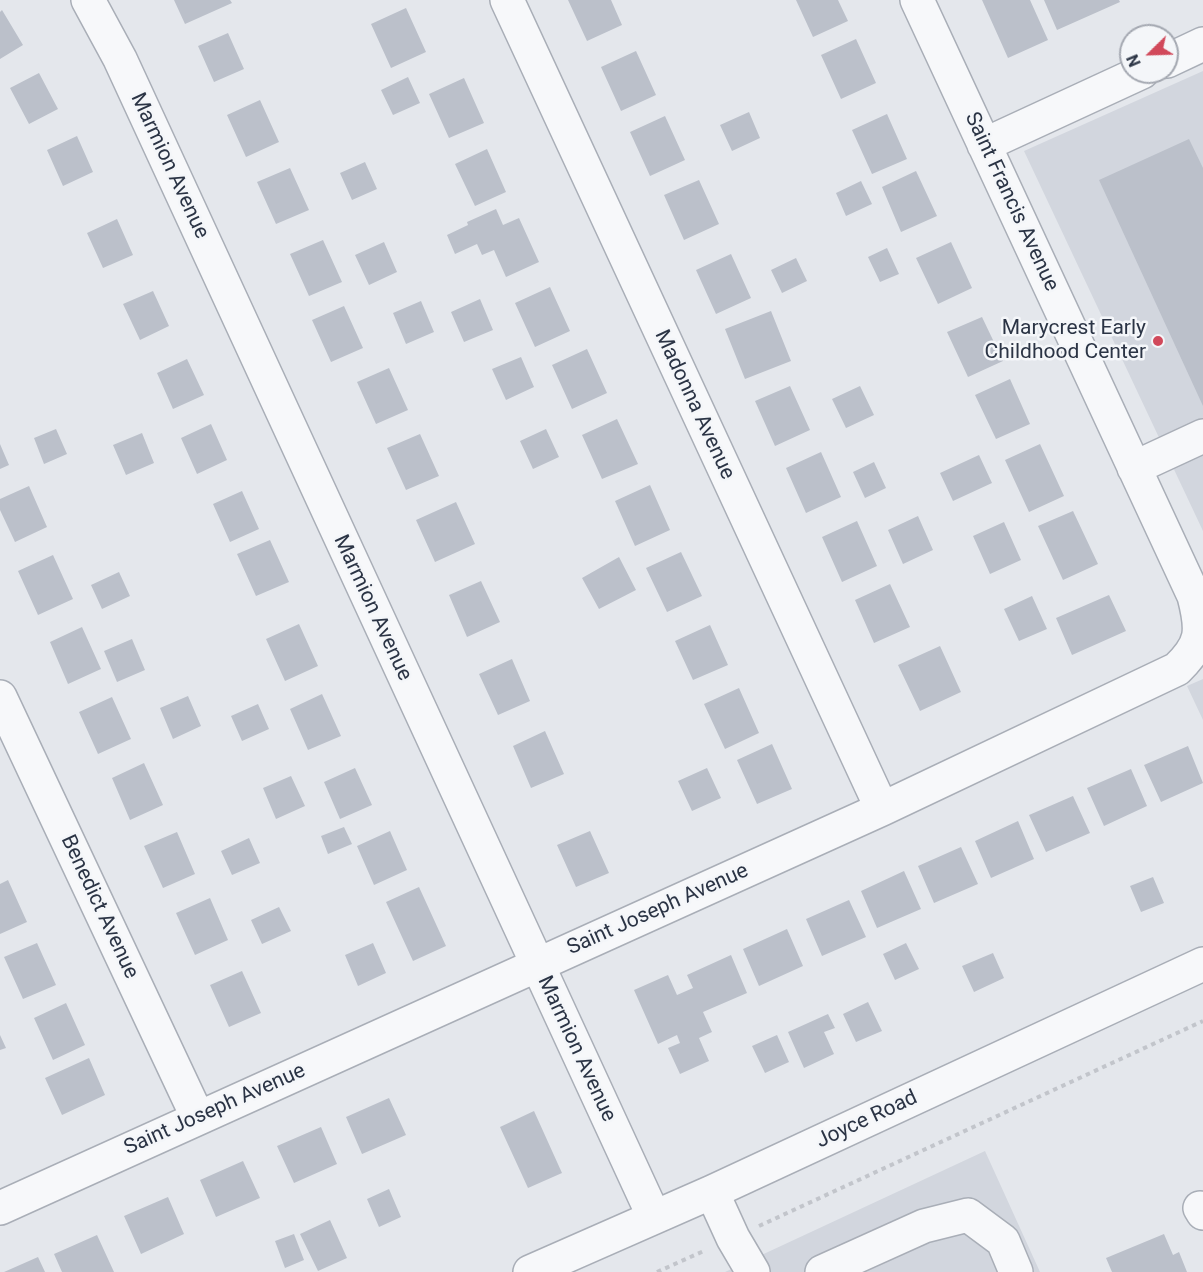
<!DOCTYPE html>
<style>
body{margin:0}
#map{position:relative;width:1203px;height:1272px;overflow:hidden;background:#e4e7ec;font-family:Roboto,sans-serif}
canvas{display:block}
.north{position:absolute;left:1119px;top:24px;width:60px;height:60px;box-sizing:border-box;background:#f4f6f9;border:2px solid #a4a8b1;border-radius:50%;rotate:247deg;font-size:16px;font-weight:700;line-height:24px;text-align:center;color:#2b3445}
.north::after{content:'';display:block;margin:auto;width:21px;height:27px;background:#d1495b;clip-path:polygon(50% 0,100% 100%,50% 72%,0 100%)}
</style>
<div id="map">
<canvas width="1203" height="1272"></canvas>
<div class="north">N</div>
</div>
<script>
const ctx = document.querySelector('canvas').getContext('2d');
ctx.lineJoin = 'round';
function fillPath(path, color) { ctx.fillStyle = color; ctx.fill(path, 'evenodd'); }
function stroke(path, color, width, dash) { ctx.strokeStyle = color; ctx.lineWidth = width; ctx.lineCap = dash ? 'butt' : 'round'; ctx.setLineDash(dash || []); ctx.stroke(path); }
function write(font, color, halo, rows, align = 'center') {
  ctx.font = font + ' Roboto,sans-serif'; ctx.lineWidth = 5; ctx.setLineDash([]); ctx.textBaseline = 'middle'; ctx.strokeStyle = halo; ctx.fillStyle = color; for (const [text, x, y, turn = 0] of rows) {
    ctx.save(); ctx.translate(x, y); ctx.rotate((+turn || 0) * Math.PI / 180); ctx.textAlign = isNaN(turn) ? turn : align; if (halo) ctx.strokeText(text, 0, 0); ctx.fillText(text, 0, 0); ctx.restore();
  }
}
fillPath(new Path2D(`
 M1203 71V531L1024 151Z
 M1203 679V720L1187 686Z
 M985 1151 1040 1272H725Z`), '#d2d6de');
fillPath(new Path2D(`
 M174 0H230L232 3 185 24Z
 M568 0H611L622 25 587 41Z
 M796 0H838L848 21 813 37Z
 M982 0H1030L1048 40 1008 58Z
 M1044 0H1119L1120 2 1057 30Z
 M406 8 426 52 391 68 371 24Z
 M2 10 23 45 0 59V12Z
 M228 33 244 69 214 82 198 46Z
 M856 39 876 83 841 99 821 55Z
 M636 51 656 95 621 111 601 67Z
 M39 73 58 109 29 124 10 88Z
 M408 77 420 103 393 115 381 90Z
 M464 78 484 123 449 138 429 94Z
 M260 100 279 142 246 157 227 115Z
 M749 112 760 138 732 151 720 125Z
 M887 114 907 159 872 174 852 130Z
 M665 116 685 160 650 176 630 132Z
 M77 136 93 172 63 186 47 150Z
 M1189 139 1203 168V406L1099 180Z
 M487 149 506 192 475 206 455 164Z
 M365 162 377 189 352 200 340 173Z
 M290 168 309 210 276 224 257 182Z
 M916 171 937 216 901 232 882 187Z
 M699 180 719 224 684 240 664 195Z
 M861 181 872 204 846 216 836 193Z
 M496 209 503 225 519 218 539 262 506 277 494 250 482 255 477 244 455 254 447 235 468 225 467 222Z
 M117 219 133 255 103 268 87 233Z
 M323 240 342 282 309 296 290 254Z
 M384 242 397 272 369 285 355 255Z
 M951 242 972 288 938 304 916 258Z
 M887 248 899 274 880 282 868 257Z
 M731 254 751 298 716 314 696 270Z
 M796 258 807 281 782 293 771 270Z
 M550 287 570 331 535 347 515 303Z
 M153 291 169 326 140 340 123 304Z
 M480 299 493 330 464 342 451 312Z
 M421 301 434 332 406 344 393 313Z
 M344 306 363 348 331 362 312 320Z
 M771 311 791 361 745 379 725 329Z
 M982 317 1003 361 968 377 947 332Z
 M587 349 607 393 572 409 552 365Z
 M521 357 534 387 506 400 492 369Z
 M187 359 204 395 173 409 157 373Z
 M389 368 408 410 376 424 357 382Z
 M1010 379 1030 424 996 439 975 395Z
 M790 386 810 430 775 446 755 401Z
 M860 386 874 415 846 428 832 399Z
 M617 419 638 464 602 479 582 435Z
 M211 424 227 460 197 474 181 438Z
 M56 429 67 454 44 464 34 438Z
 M546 429 559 457 533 469 520 441Z
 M142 433 154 463 126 475 113 445Z
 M420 434 439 476 406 490 387 448Z
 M0 444 9 465 0 469Z
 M1040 444 1064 496 1029 512 1005 460Z
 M821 452 841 497 806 513 786 468Z
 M979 455 992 483 953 501 940 473Z
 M874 462 886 488 865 498 853 472Z
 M650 485 670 530 635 546 615 501Z
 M29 486 47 527 15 542 0 510V499Z
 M242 491 259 529 230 542 213 504Z
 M456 502 475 544 435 562 416 520Z
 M1073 511 1098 564 1063 580 1038 526Z
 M918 516 933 550 903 564 888 530Z
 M857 521 877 566 842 582 822 537Z
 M1004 522 1021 560 990 574 973 536Z
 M270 540 289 582 256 596 237 554Z
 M681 552 702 596 667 612 646 568Z
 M53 555 73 599 38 615 18 571Z
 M619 557 636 590 599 609 582 578Z
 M119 572 130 596 102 609 91 585Z
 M481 581 500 622 467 637 449 595Z
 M890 584 910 627 874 643 855 600Z
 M1109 595 1126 631 1072 655 1056 618Z
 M1032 596 1047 629 1019 641 1004 609Z
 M299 624 318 666 285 681 266 639Z
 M710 625 728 665 693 680 675 641Z
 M82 627 101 669 68 684 50 642Z
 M132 639 145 670 117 682 104 651Z
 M940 646 961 692 920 711 898 665Z
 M512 659 530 701 498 715 479 674Z
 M739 688 759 733 725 749 704 704Z
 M322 694 341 736 308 750 290 709Z
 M188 696 201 726 173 739 160 708Z
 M112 697 131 739 98 754 79 712Z
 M258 704 269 729 242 741 231 716Z
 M545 731 564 774 531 788 513 746Z
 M772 744 792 789 757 804 737 760Z
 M1188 746 1203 783 1161 802 1144 765Z
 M144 763 163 805 130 820 112 778Z
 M355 768 372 805 340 819 324 782Z
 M707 768 721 798 692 811 678 781Z
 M1131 769 1147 806 1104 826 1087 788Z
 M291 776 305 806 276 819 263 788Z
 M1073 796 1090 833 1046 852 1029 815Z
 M1018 821 1034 859 991 878 975 841Z
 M344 827 352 844 328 854 321 836Z
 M390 831 407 870 374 885 357 846Z
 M590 831 609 873 576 887 557 845Z
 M177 832 195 874 163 888 144 846Z
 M249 838 260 863 232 875 221 851Z
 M961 847 978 884 934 903 918 866Z
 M904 871 921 909 877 928 861 891Z
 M1153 877 1164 903 1141 912 1130 886Z
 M8 880 27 922 0 934V884Z
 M419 887 446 946 413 961 386 902Z
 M210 898 228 940 195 955 176 913Z
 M849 900 866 937 822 956 806 919Z
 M279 907 291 931 262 944 251 920Z
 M787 929 803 966 759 986 743 949Z
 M37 943 56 985 23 999 4 957Z
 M373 943 386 973 358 986 345 955Z
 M906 943 919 969 895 980 883 954Z
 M993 953 1004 978 974 992 962 966Z
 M731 955 747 993 703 1012 712 1032 699 1038 709 1061 680 1074 668 1048 680 1043 677 1035 658 1044 634 990 668 975 677 995 693 988 687 975Z
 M242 971 261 1013 229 1027 210 985Z
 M868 1002 882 1031 856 1042 843 1014Z
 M66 1003 85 1045 53 1060 34 1018Z
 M828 1014 835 1028 824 1032 834 1054 804 1068 788 1032Z
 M0 1035 6 1048 0 1050Z
 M777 1035 789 1062 765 1073 752 1046Z
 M89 1058 105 1095 62 1115 45 1078Z
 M389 1098 406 1135 362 1154 346 1117Z
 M534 1111 562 1173 528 1188 500 1127Z
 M321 1127 337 1164 294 1183 277 1146Z
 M243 1161 260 1198 216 1217 200 1180Z
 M389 1189 401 1217 379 1227 367 1199Z
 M168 1197 184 1234 141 1254 124 1216Z
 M330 1220 347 1258 318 1271 300 1234Z
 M294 1234 304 1260 285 1268 275 1241Z
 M1164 1234 1173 1255 1179 1252 1187 1272H1112L1106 1258Z
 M97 1235 114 1272H62L54 1254Z
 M38 1257 45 1272H4Z`), '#bbc0ca');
const minor = new Path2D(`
 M88 0 120 59 654 1217
 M507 0 882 809
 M1167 61 1203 44
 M984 145 1142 72
 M1134 468 1203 436
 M0 697 198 1118
 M712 1192 733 1238 753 1272
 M0 1208 882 809 1177 669C1203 644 1203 631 1194 596L917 0
 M1200 1208 1203 1213
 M530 1272 712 1192 1203 964
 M822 1272 924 1226 968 1215 1003 1241 1016 1272`);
stroke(minor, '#a9aeb7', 36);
stroke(new Path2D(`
 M759 1226 1203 1021
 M657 1272 706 1250`), '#c2c5cb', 4, [4.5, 4.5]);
stroke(minor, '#f7f8fa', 33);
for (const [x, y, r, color] of [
 [1158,341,6,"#d1495b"]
]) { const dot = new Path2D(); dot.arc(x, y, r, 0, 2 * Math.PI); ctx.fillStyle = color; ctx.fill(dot); stroke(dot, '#f4f6f9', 2); }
write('21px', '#2b3445', '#f4f6f9', [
 ["Marmion Avenue",169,166,65],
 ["Saint Francis Avenue",1011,202,65],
 ["Madonna Avenue",694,405,65],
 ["Marmion Avenue",372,608,65],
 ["Benedict Avenue",99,907,65],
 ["Saint Joseph Avenue",658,910,-24],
 ["Marmion Avenue",576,1049,65],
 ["Saint Joseph Avenue",215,1110,-24],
 ["Joyce Road",867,1120,-25]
]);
write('21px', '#2b3445', '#f4f6f9', [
 ["Marycrest Early",1146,329],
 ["Childhood Center",1146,353]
], 'right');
</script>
